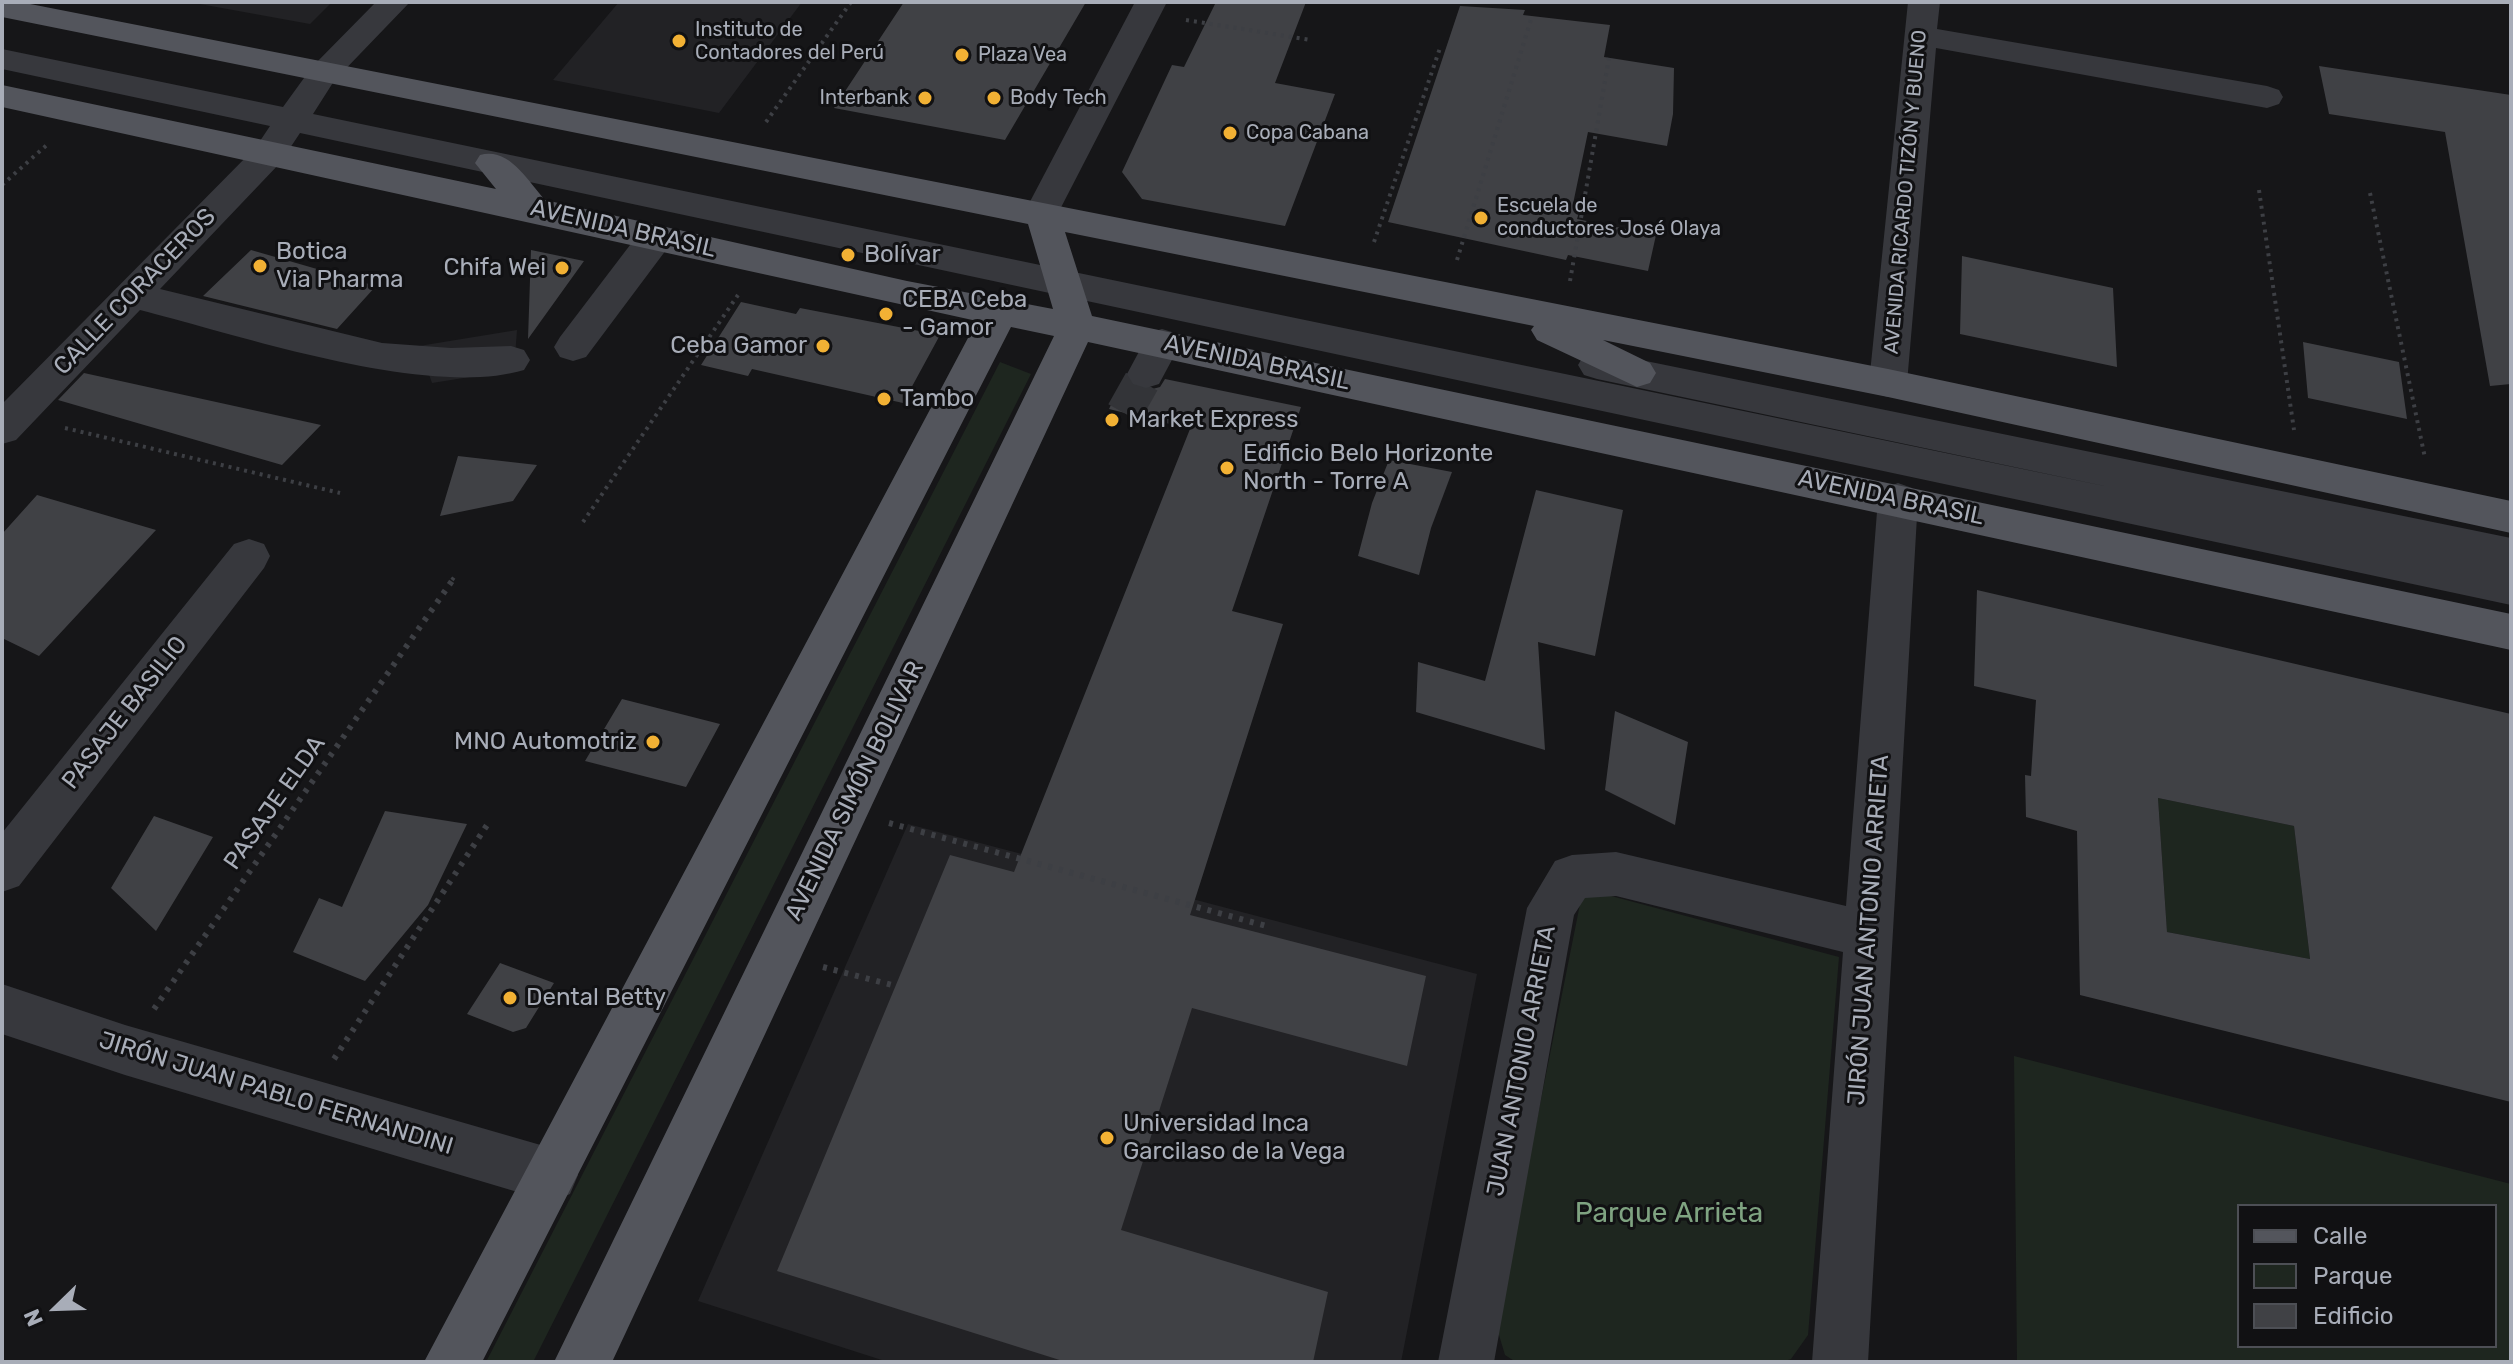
<!DOCTYPE html>
<meta charset="utf-8">
<style>
body{margin:0}
#map{position:relative;width:2513px;height:1364px;overflow:hidden;background:#161618;font-family:Rubik,sans-serif}
canvas{display:block}
.frame{position:absolute;inset:0;border:4px solid #a8adb8;pointer-events:none}
.legend{position:absolute;left:2237px;top:1204px;width:260px;height:144px;box-sizing:border-box;background:#111113;border:2px solid #4d4f55;margin:0;padding:10px 14px;list-style:none;font-size:24px;color:#a8adb8}
.legend li{display:flex;align-items:center;gap:16px;height:40px}
.legend b{width:40px;border:2px solid #4d4f55}
.north{position:absolute;left:16px;top:1268px;width:80px;height:80px;-webkit-text-stroke:6px #111113;paint-order:stroke;rotate:247deg;font-size:22px;font-weight:700;line-height:32px;text-align:center;color:#a8adb8}
.north::after{content:'';display:block;margin:auto;width:28px;height:36px;background:#a8adb8;clip-path:polygon(50% 0,100% 100%,50% 72%,0 100%)}
</style>
<div id="map">
<canvas width="2513" height="1364"></canvas>
<div class="frame"></div>
<ul class="legend">
<li><b style="height:10px;background:#53555c"></b>Calle</li>
<li><b style="height:22px;background:#1e261f"></b>Parque</li>
<li><b style="height:22px;background:#404145"></b>Edificio</li>
</ul>
<div class="north">N</div>
</div>
<script>
const ctx = document.querySelector('canvas').getContext('2d');
ctx.lineJoin = 'round';
function fillPath(path, color) { ctx.fillStyle = color; ctx.fill(path, 'evenodd'); }
function stroke(path, color, width, dash) { ctx.strokeStyle = color; ctx.lineWidth = width; ctx.lineCap = dash ? 'butt' : 'round'; ctx.setLineDash(dash || []); ctx.stroke(path); }
function write(font, color, halo, rows, align = 'center') {
  ctx.font = font + ' Rubik,sans-serif'; ctx.lineWidth = 6; ctx.setLineDash([]); ctx.textBaseline = 'middle'; ctx.strokeStyle = halo; ctx.fillStyle = color; for (const [text, x, y, turn = 0] of rows) {
    ctx.save(); ctx.translate(x, y); ctx.rotate((+turn || 0) * Math.PI / 180); ctx.textAlign = isNaN(turn) ? turn : align; if (halo) ctx.strokeText(text, 0, 0); ctx.fillText(text, 0, 0); ctx.restore();
  }
}
fillPath(new Path2D(`
 M189 2H332L310 24Z
 M619 2H802L719 113 553 80Z
 M517 330 514 370 432 383 419 346Z
 M908 824 1477 974 1401 1362H888L698 1301Z`), '#222225');
fillPath(new Path2D(`
 M1000 362 1031 374 533 1362H486Z
 M2158 798 2294 826 2310 959 2167 932Z
 M1600 893 1839 957 1808 1335 1791 1359 1782 1362H1516L1505 1355 1496 1325 1582 894Z
 M2014 1056 2511 1184V1362H2017ZM2239 1206H2495V1346H2239Z`), '#1e261f');
fillPath(new Path2D(`
 M904 2H1086L1005 140 834 108Z
 M1216 2H1306L1275 83 1335 94 1285 226 1142 199 1122 172 1172 65 1184 67Z
 M1460 6 1525 10 1523 15 1610 25 1604 57 1674 68 1673 114 1667 146 1588 132 1573 204 1581 206 1577 219 1656 235 1648 271 1568 255 1566 260 1388 222Z
 M2319 66 2511 95V384L2490 386 2445 132 2329 114Z
 M251 250 376 286 337 329 203 296Z
 M531 250 584 261 528 339Z
 M1962 256 2113 288 2117 367 1960 334Z
 M741 302 796 314 800 308 940 335 903 403 752 369 748 376 701 365Z
 M2303 342 2399 362 2407 419 2308 398Z
 M84 373 321 425 282 465 58 400Z
 M1125 376 1132 387 1145 391 1160 387 1165 379 1301 407 1232 611 1283 624 1190 915 1426 976 1407 1066 1192 1008 1121 1230 1328 1292 1313 1362H1066L777 1271 950 855 1014 872 1190 429 1109 409Z
 M458 456 537 465 513 501 440 516Z
 M1389 460 1452 472 1431 528 1419 575 1358 556 1372 503Z
 M1536 490 1623 510 1595 656 1538 642 1545 750 1416 712 1418 662 1485 681Z
 M37 495 156 530 39 656 2 638V534Z
 M1977 590 2511 714V1102L2080 995 2077 831 2026 817 2025 775 2031 776 2036 700 1974 686ZM2158 798 2294 826 2310 959 2167 932Z
 M622 699 720 724 686 787 585 761Z
 M1615 711 1688 742 1675 825 1605 790Z
 M385 811 467 824 428 905 365 981 293 952 319 898 342 907Z
 M154 816 213 837 156 931 111 888Z
 M500 963 554 983 526 1028 513 1032 467 1014Z`), '#404145');
stroke(new Path2D(`
 M1124 413 1146 374`), '#333438', 36, [36, 18]);
stroke(new Path2D(`
 M1186 20 1311 40
 M766 122 851 2
 M2 185 49 143
 M2259 190 2294 430
 M2370 193 2425 458
 M1374 242 1440 48
 M1457 260 1532 16
 M1570 281 1609 58
 M65 428 340 493
 M583 522 738 295
 M452 580 455 576`), '#3d3f44', 4, [3, 5]);
stroke(new Path2D(`
 M889 823 1270 927
 M823 967 896 986
 M154 1009 454 578
 M334 1059 489 822`), '#3d3f44', 6, [4, 7]);
fillPath(new Path2D(`
 M376 2H410L334 81 313 114 2114 488 1597 379 1584 375 1578 365 1584 355 1597 351 2511 538V605L300 133 280 163 160 289 382 343 451 348 511 346 524 350 530 360 524 370C428 399 239 335 140 310L16 440 2 444V404L256 147 270 126 2 69V49L283 107 312 67Z
 M1135 2H1167L1054 221 1042 225 1030 221 1024 213Z
 M1908 2H1940L1937 29 2267 86 2279 90 2283 97 2279 104 2267 108 1936 48 1907 383 1902 393 1888 397 1874 393 1869 383Z
 M656 225 669 228 674 237 669 246 586 357 573 361 560 357 554 347 560 337 643 228Z
 M1162 329 1175 333 1181 343 1159 384 1146 388 1133 384 1127 374 1149 333Z
 M1898 483 1912 488 1918 499 1868 1362H1812L1843 952 1616 896 1585 898 1574 915 1494 1362H1438L1527 908 1555 861 1572 855 1616 852 1846 906 1878 499 1884 488Z
 M249 539 264 544 270 556 264 568 19 886 2 892V833L234 544Z
 M2 984 125 1025 551 1148 570 1156 578 1175 570 1194 551 1202 125 1075 2 1034Z`), '#37383d');
fillPath(new Path2D(`
 M2 2H20L1888 369 2511 501V533L1888 397 1603 340 1650 363 1656 373 1650 383 1637 387 1537 340 1531 330 1534 326 1065 232 1092 316 2511 614V650L1088 342 612 1362H554L1054 336 1011 327 482 1362H424L977 321 2 107V85L496 189 475 163 480 155C509 147 527 180 545 200L907 281 1053 309 1028 224 2 17Z`), '#53555c');
for (const [x, y, r, color] of [
 [679,41,8,"#f2b134"],
 [962,55,8,"#f2b134"],
 [925,98,8,"#f2b134"],
 [994,98,8,"#f2b134"],
 [1230,133,8,"#f2b134"],
 [1481,218,8,"#f2b134"],
 [848,255,8,"#f2b134"],
 [260,266,8,"#f2b134"],
 [562,268,8,"#f2b134"],
 [886,314,8,"#f2b134"],
 [823,346,8,"#f2b134"],
 [884,399,8,"#f2b134"],
 [1112,420,8,"#f2b134"],
 [1227,468,8,"#f2b134"],
 [653,742,8,"#f2b134"],
 [510,998,8,"#f2b134"],
 [1107,1138,8,"#f2b134"]
]) { const dot = new Path2D(); dot.arc(x, y, r, 0, 2 * Math.PI); ctx.fillStyle = color; ctx.fill(dot); stroke(dot, '#111113', 3); }
write('20px', '#a8adb8', '#111113', [
 ["Instituto de",695,30],
 ["Contadores del Perú",695,53],
 ["Plaza Vea",978,55],
 ["Interbank",909,98,"right"],
 ["Body Tech",1010,98],
 ["Copa Cabana",1246,133],
 ["Escuela de",1497,206],
 ["conductores José Olaya",1497,229]
], 'left');
write('20px', '#a8adb8', '#111113', [
 ["AVENIDA RICARDO TIZÓN Y BUENO",1906,192,-85]
]);
write('24px', '#a8adb8', '#111113', [
 ["AVENIDA BRASIL",623,229,13],
 ["CALLE CORACEROS",135,292,-46],
 ["AVENIDA BRASIL",1257,363,12],
 ["AVENIDA BRASIL",1891,498,12],
 ["PASAJE BASILIO",125,713,-52],
 ["AVENIDA SIMÓN BOLIVAR",855,791,-64],
 ["PASAJE ELDA",275,803,-55],
 ["JIRÓN JUAN ANTONIO ARRIETA",1869,930,-86],
 ["JUAN ANTONIO ARRIETA",1522,1061,-79],
 ["JIRÓN JUAN PABLO FERNANDINI",276,1094,17]
]);
write('24px', '#a8adb8', '#111113', [
 ["Botica",276,252],
 ["Via Pharma",276,280],
 ["Bolívar",864,255],
 ["Chifa Wei",546,268,"right"],
 ["CEBA Ceba",902,300],
 ["- Gamor",902,328],
 ["Ceba Gamor",807,346,"right"],
 ["Tambo",900,399],
 ["Market Express",1128,420],
 ["Edificio Belo Horizonte",1243,454],
 ["North - Torre A",1243,482],
 ["MNO Automotriz",637,742,"right"],
 ["Dental Betty",526,998],
 ["Universidad Inca",1123,1124],
 ["Garcilaso de la Vega",1123,1152]
], 'left');
write('28px', '#7fa381', '#111113', [
 ["Parque Arrieta",1669,1214]
]);
</script>
